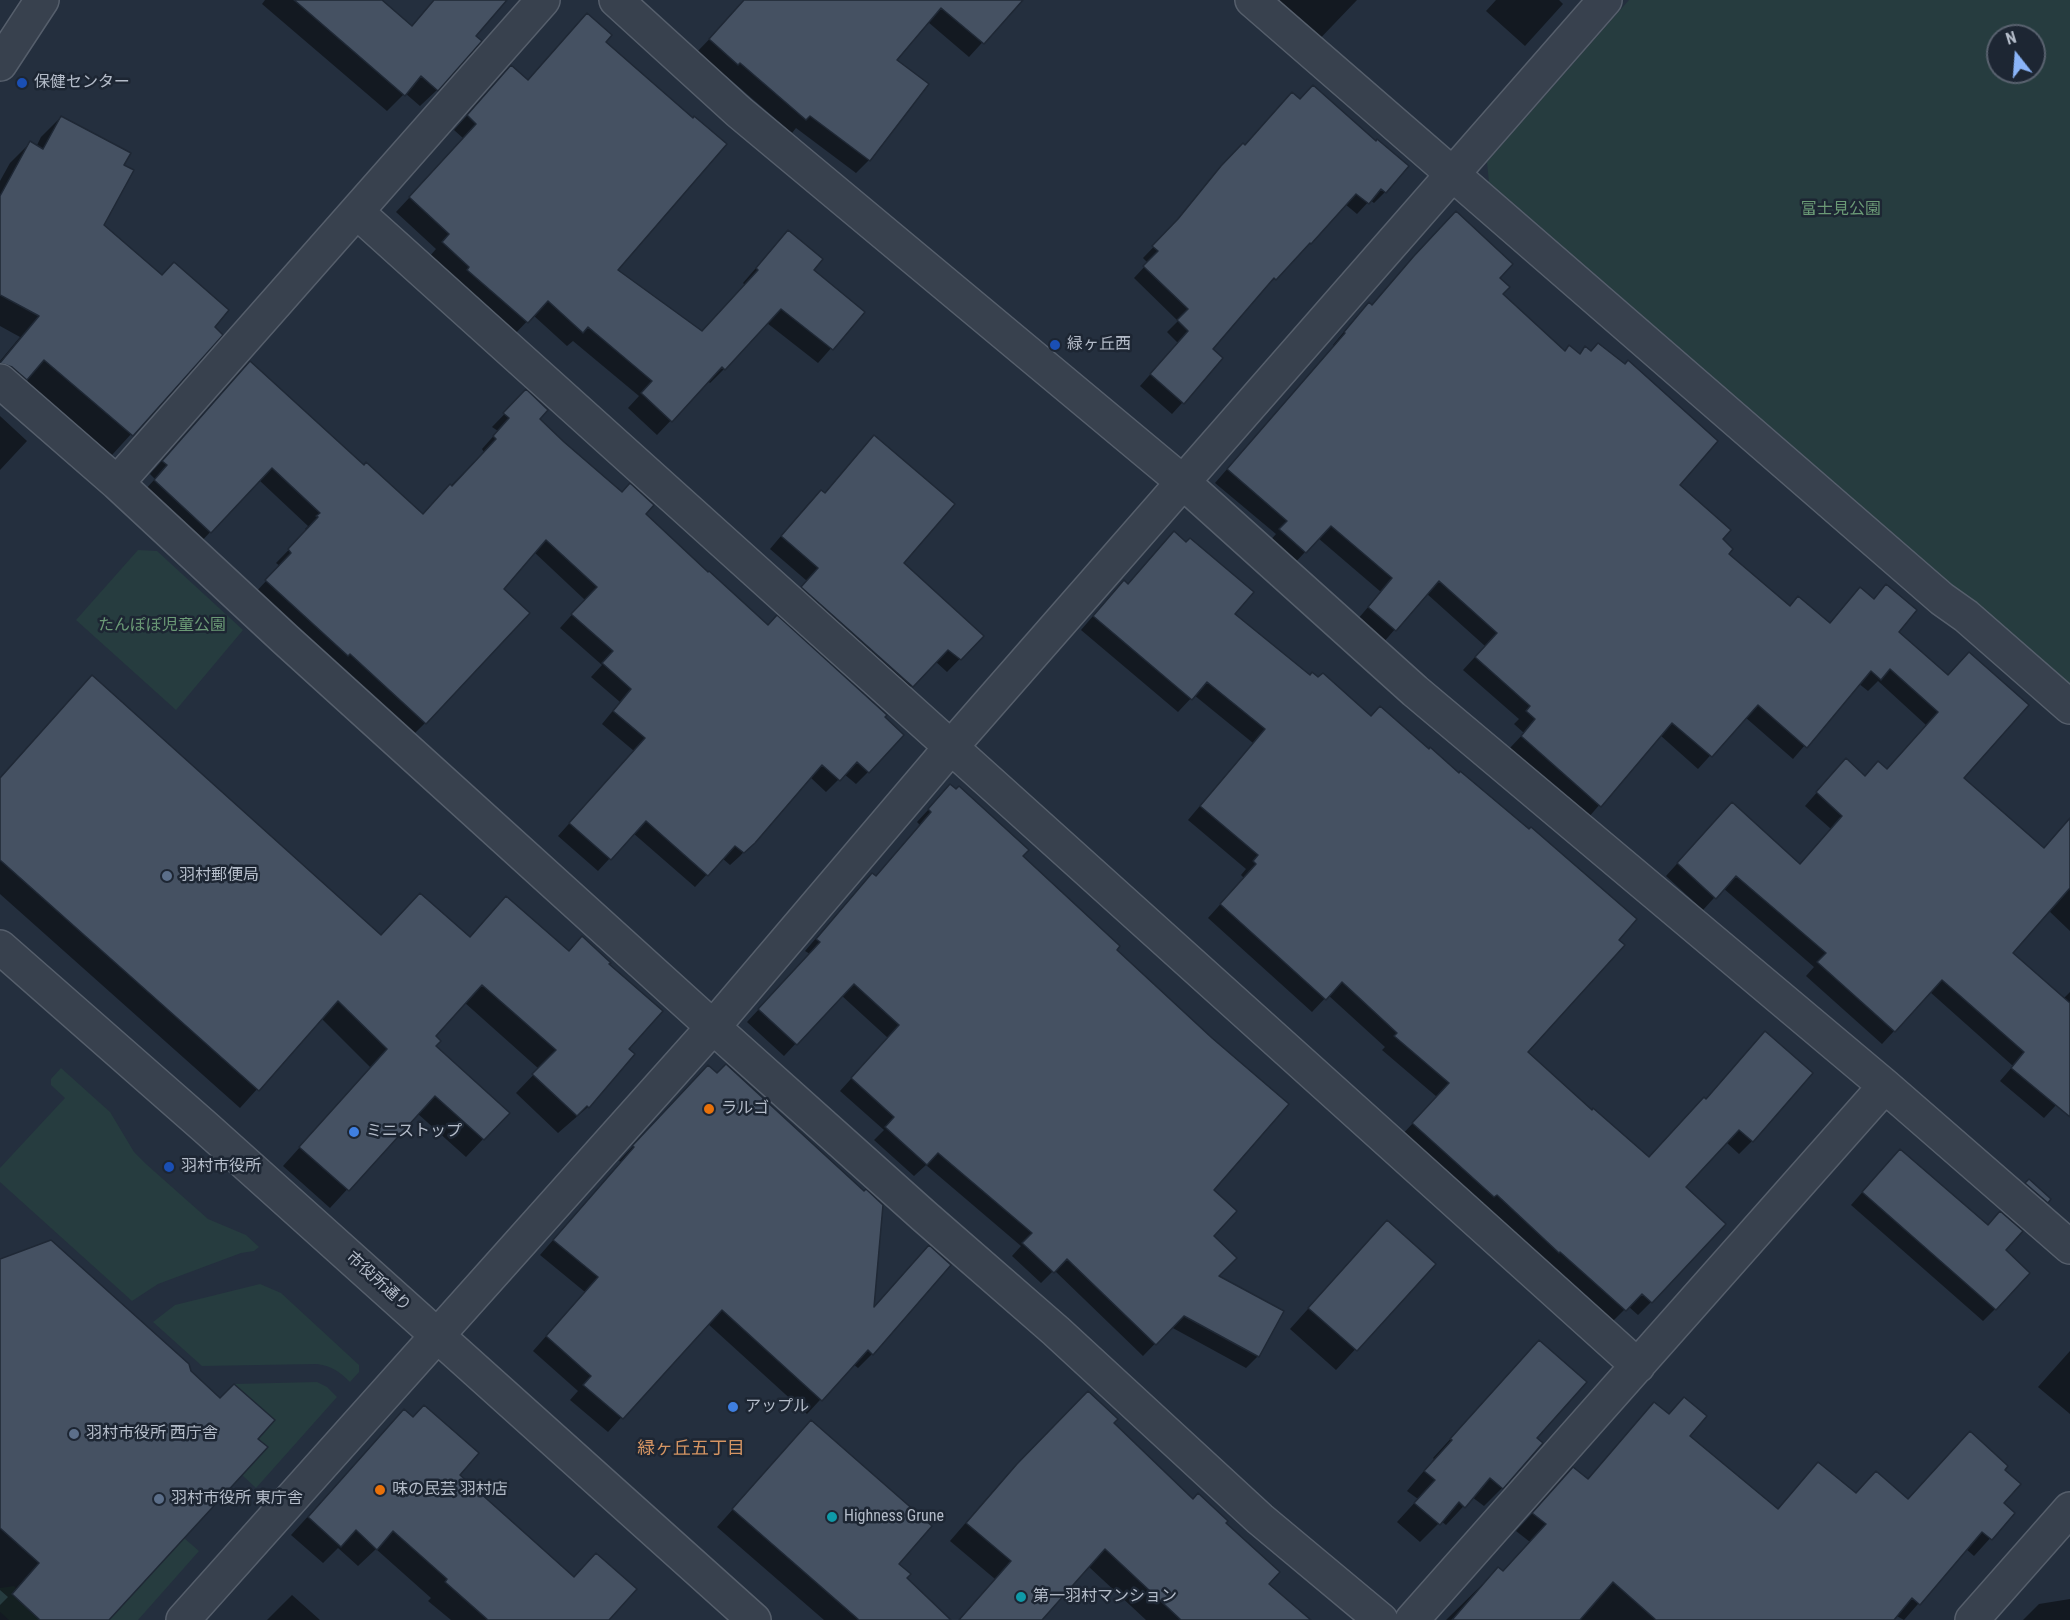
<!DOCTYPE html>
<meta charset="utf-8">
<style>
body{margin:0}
#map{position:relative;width:2070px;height:1620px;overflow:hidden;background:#242f3e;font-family:"Roboto Condensed",sans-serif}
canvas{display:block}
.north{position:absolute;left:1986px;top:24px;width:60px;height:60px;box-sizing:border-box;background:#1d2633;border:2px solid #59626f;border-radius:50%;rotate:343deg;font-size:16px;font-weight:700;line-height:24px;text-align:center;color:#b4bcc9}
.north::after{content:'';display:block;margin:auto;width:21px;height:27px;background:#8ab4f8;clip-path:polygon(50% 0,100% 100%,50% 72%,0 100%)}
</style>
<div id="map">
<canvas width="2070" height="1620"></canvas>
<div class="north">N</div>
</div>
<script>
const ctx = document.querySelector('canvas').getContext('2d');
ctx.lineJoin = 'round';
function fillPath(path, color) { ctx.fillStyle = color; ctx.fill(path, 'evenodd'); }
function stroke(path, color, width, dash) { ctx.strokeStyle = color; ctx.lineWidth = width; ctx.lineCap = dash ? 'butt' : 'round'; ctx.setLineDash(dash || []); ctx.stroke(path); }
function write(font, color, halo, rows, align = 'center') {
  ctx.font = font + ' "Roboto Condensed","Noto Sans JP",sans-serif'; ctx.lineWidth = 5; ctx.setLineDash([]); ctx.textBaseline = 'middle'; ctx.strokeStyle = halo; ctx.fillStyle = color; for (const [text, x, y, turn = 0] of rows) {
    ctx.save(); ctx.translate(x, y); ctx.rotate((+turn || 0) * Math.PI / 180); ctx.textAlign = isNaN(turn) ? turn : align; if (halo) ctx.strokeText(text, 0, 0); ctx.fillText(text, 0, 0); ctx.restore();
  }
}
fillPath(new Path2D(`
 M1629 0H2070V687L1489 182 1487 162ZM1998 36H2034V72H1998Z
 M138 550 157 551 243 630 176 710 76 620Z
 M61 1068 110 1112 134 1152 146 1164 208 1219 246 1235 259 1247 254 1251 241 1253 158 1284 132 1301 0 1182V1168L65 1098 51 1085V1079Z
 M260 1284 281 1293 359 1365V1372L350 1382C340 1372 332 1366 317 1364L202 1366 153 1322 175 1305Z
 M317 1382 327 1387 337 1397 256 1488 242 1475 267 1447 258 1439 274 1420 234 1384Z
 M184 1538 199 1551 138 1620H109Z
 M14 1586 16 1588 12 1594 40 1620H9L0 1612V1588Z`), '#263c3f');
fillPath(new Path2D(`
 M265 0H380L411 27 434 0H505L474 36 437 90 420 106 405 93 387 111 262 4Z
 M747 0H1021L969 57 928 22 895 61 869 160 856 173 796 128 792 133 726 76 724 78 696 53Z
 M1255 0H1357L1311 48Z
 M1496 0H1559L1563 4 1525 46 1486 11Z
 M604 42 616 270 701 333 745 285 743 283 774 247 812 271 863 312 818 363 767 323 724 369 710 383 708 381 657 435 628 408 639 396 573 341 567 346 533 315 513 336 429 257 436 249 396 212 464 139 454 130 511 67 527 81Z
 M1281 105 1385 192 1374 203 1370 200 1357 214 1345 204 1310 243 1264 289 1211 349 1182 403 1172 414 1140 386 1178 343 1167 332 1178 321 1134 278 1148 263 1143 258 1168 232 1210 179 1232 156 1245 147Z
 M61 117 122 166 102 226 221 335 112 455 24 380 10 394 0 386V361L20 337 0 326V181L10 163 30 143 36 147 41 137Z
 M1444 225 1498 278 1501 294 1564 353 1579 355 1585 348 1678 485 1721 539 1726 554 1789 607 1829 624 1848 601 1873 600 1886 586 1897 632 1947 677 1961 779 2043 849 2070 818V931L2048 910 2011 953 2063 999 2070 992V1090L2044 1118 2000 1081 2013 1066 1930 992 1882 1044 1806 976 1814 967 1723 888 1703 910 1666 876 1720 816 1799 866 1831 829 1805 806 1834 773 1864 777 1878 763 1887 770 1926 725 1878 681 1868 691 1858 683 1793 759 1745 717 1698 769 1660 735 1588 818 1509 749 1524 733 1514 724 1519 719 1463 670 1485 646 1426 593 1383 643 1357 620 1381 592 1318 538 1293 565 1268 543 1276 534 1215 483 1334 346 1333 345 1357 316 1369 304 1371 306 1402 270Z
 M250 363 364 467 422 515 484 452 482 449 498 431 492 427 526 392 538 419 644 514 868 772 856 784 844 774 826 792 810 777 740 856 730 865 722 858 695 887 633 833 598 871 558 836 634 751 602 724 620 702 591 677 602 665 560 628 585 600 534 552 502 589 425 723 413 735 254 594 280 566 276 563 307 531 305 529 308 526 259 480 198 545 142 493 155 479 150 474Z
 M0 416 27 441 0 470Z
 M874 437 902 563 982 636 947 672 935 661 899 699 790 600 807 581 770 549 808 504 821 492 824 494Z
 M1128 585 1233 614 1526 1052 1592 1112 1649 1158 1705 1100 1765 1033 1752 1141 1739 1154 1726 1142 1684 1187 1651 1302 1638 1315 1628 1306 1611 1323 1400 1137 1437 1097 1382 1050 1385 1047 1328 995 1312 1012 1208 918 1244 878 1241 875 1246 869 1188 820 1253 743 1194 695 1178 712 1081 630 1111 595Z
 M0 778 380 936 420 895 469 938 506 898 568 952 607 965 627 1049 588 1107 558 1133 516 1093 539 1069 464 1002 434 1036 433 1046 483 1139 466 1157 417 1113 330 1208 283 1166 371 1068 321 1018 240 1108 0 894Z
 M939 798 1021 856 1115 950 1211 1190 1212 1237 1217 1276 1258 1356 1246 1368 1171 1327 1143 1356 1054 1270 1041 1283 1012 1256 1021 1246 926 1165 914 1176 874 1140 884 1130 840 1091 888 1038 841 995 784 1056 747 1022 810 954 805 951 860 887 875 877 920 825 917 822Z
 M694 1081 872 1310V1354L858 1368 853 1364 807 1414 707 1323 608 1432 570 1400 578 1391 533 1351 585 1292 540 1255 621 1162 619 1161Z
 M1888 1163 2003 1250 1995 1309 1983 1321 1851 1205Z
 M1368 1242 1434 1264 1336 1370 1290 1329Z
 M0 1260 107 1620H0V1605L8 1597 0 1590Z
 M1539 1342 1535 1439 1502 1488 1484 1506 1472 1497 1446 1525 1441 1521 1420 1542 1397 1522 1418 1499 1407 1491 1434 1459 1433 1458Z
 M2070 1351V1414L2038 1387Z
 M1684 1399 1688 1436 1777 1510 1818 1464 1855 1495 1907 1500 1970 1433 2003 1470 2001 1503 2013 1513 1974 1556 1966 1549 1904 1620 1895 1615 1891 1620H1446L1498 1569 1502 1572 1530 1542 1516 1531 1573 1469 1587 1480 1654 1404 1668 1415Z
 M1072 1409 1112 1423 1193 1501 1224 1523 1267 1584 1308 1620H1146L1088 1566 1040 1620H959L995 1579 950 1541 1000 1483Z
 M404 1411 457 1475 607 1620H451L428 1601 431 1598 376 1549 358 1566 338 1548 323 1563 291 1535Z
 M811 1422 905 1578 949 1620H824L717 1527Z
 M292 1595 320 1620H267Z
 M2070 1599V1620H2023L2039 1604Z`), '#0007');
const building = new Path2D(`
 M294 0H382L412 26 434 0H507L476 36 482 41 438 91 421 76 405 96Z
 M744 0H1023L984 44 941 8 897 60 929 84 870 161 810 116 806 120 740 63 738 65 709 39Z
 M587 13 612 35 606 42 693 118 694 116 727 144 618 270 702 331 758 270 756 268 788 230 823 259 814 270 865 312 833 350 781 309 725 370 722 367 672 422 641 393 652 381 588 327 583 333 548 301 528 323 467 270 469 267 442 242 449 234 409 197 476 124 467 115 511 65 528 80Z
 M1313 85 1376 141 1377 139 1409 166 1386 193 1381 189 1369 204 1356 194 1311 244 1310 243 1276 280 1274 278 1213 349 1223 358 1184 404 1150 374 1188 331 1177 320 1188 309 1143 266 1158 251 1152 246 1178 219 1221 166 1243 143 1245 145 1292 92 1300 99Z
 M61 116 131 153 124 165 134 170 104 225 162 275 174 262 229 310 215 327 223 335 133 436 44 360 27 380 12 367 0 363 39 316 0 295V196L30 141 43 149Z
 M1456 211 1513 264 1500 278 1510 287 1503 294 1565 351 1569 345 1580 354 1585 346 1591 351 1598 343 1625 364 1628 360 1718 441 1680 485 1731 530 1723 539 1733 549 1729 554 1790 606 1798 596 1830 623 1860 587 1874 599 1886 584 1917 610 1899 632 1948 675 1969 652 2029 705 1964 778 2044 848 2070 818V888L2013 953 2070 1003V1117L2011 1068 2024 1052 1942 980 1895 1032 1817 962 1826 953 1736 876 1716 899 1677 863 1732 802 1800 864 1842 816 1816 792 1846 758 1865 776 1878 761 1887 769 1938 712 1890 669 1881 680 1871 671 1807 748 1758 705 1712 757 1672 723 1601 807 1521 736 1535 719 1526 711 1530 706 1475 657 1497 633 1439 581 1396 631 1368 607 1392 578 1331 526 1306 553 1279 529 1287 521 1227 469 1345 333 1344 332 1369 302 1372 305 1414 256Z
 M250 361 364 465 366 462 423 514 450 484 452 486 496 439 493 436 509 418 503 413 526 389 548 410 540 419 564 442 622 492 630 483 654 505 646 514 708 572 709 571 768 625 777 615 887 715 885 717 904 735 869 773 857 762 840 781 822 765 755 843 744 853 735 846 708 876 646 821 611 860 569 823 645 738 613 711 631 689 602 663 613 651 571 614 597 587 546 540 504 589 530 613 426 724 350 654 348 656 265 580 291 553 288 549 318 517 316 516 320 513 272 468 211 533 154 480 167 465 162 461Z
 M874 435 955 504 904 563 984 636 961 660 948 650 913 687 801 587 818 568 781 536 821 490 825 493Z
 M1174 531 1186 542 1190 538 1254 592 1235 614 1310 675 1312 672 1318 677 1323 673 1371 716 1380 706 1429 749 1430 747 1459 773 1460 771 1529 829 1531 827 1637 919 1619 940 1625 945 1528 1052 1592 1110 1593 1108 1649 1157 1704 1097 1706 1099 1765 1031 1813 1073 1753 1142 1739 1130 1686 1187 1726 1224 1652 1303 1642 1294 1626 1311 1560 1252 1559 1253 1497 1195 1494 1197 1412 1123 1449 1083 1394 1036 1397 1033 1342 982 1326 1000 1220 904 1256 864 1253 861 1258 855 1200 806 1265 729 1207 682 1192 700 1093 616 1124 580 1128 584Z
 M92 675 381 935 420 893 470 937 506 896 569 951 582 936 611 963 609 964 663 1011 629 1049 635 1054 589 1108 587 1106 577 1116 532 1074 556 1050 482 985 436 1036 441 1041 436 1046 510 1113 484 1140 435 1096 349 1191 299 1147 387 1049 338 1001 259 1091 0 860V778Z
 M950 784 956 789 959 786 1029 850 1023 856 1120 946 1117 950 1212 1038 1289 1104 1214 1190 1237 1211 1214 1236 1237 1258 1219 1276 1284 1311 1259 1357 1184 1316 1156 1345 1067 1259 1054 1273 1022 1243 1032 1233 938 1153 927 1165 885 1127 894 1117 851 1078 899 1025 854 984 797 1045 758 1009 820 942 816 939 872 873 876 876 931 812 928 809Z
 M726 1064 864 1191 866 1189 883 1205 874 1307 929 1245 951 1265 873 1355 868 1350 822 1401 722 1310 623 1419 583 1385 591 1376 546 1336 598 1277 553 1240 634 1147 632 1146 708 1065 717 1073Z
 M1900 1149 1988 1225 2000 1211 2023 1231 2006 1250 2030 1273 1996 1310 1862 1192Z
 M2029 1179 2051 1199 2048 1203 2025 1183Z
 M1387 1220 1436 1264 1357 1351 1308 1308Z
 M51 1240 189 1364 191 1371 220 1398 234 1384 275 1420 258 1439 268 1447 109 1620H40L12 1594 39 1563 0 1528V1259Z
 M1539 1340 1587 1382 1537 1438 1543 1443 1503 1489 1490 1478 1465 1508 1459 1502 1440 1525 1414 1503 1435 1480 1424 1471 1452 1440 1450 1439Z
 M1088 1391 1118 1419 1114 1423 1193 1499 1198 1493 1228 1521 1226 1523 1280 1572 1269 1584 1311 1620H1181L1105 1549 1042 1620H959L1011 1561 966 1523 1017 1464Z
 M1684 1397 1707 1416 1690 1436 1778 1509 1818 1462 1856 1493 1876 1471 1908 1499 1970 1431 2008 1466 2005 1470 2021 1484 2004 1503 2015 1513 1992 1540 1982 1532 1920 1605 1912 1598 1894 1620H1656L1613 1582 1580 1620H1452L1498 1567 1503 1571 1546 1524 1532 1513 1573 1467 1588 1479 1654 1402 1669 1414Z
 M424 1405 479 1453 460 1475 574 1577 596 1553 637 1589 609 1620H488L445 1582 447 1579 393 1531 377 1550 356 1530 341 1547 308 1517 404 1409 413 1417Z
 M811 1420 932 1526 899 1564 911 1574 907 1578 951 1620H859L732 1509Z`);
fillPath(building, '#455162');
stroke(building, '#1f2835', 1.5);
const minor = new Path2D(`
 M616 0 739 112 1184 483 1415 691 1885 1086 2070 1247
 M1252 0 1942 599 1966 616 2070 707
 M0 64 42 0
 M357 212 1638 1366
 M0 381 117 483 285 639 713 1027 924 1216 1056 1331 1260 1519 1381 1620
 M117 483 543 0
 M0 947 205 1127 754 1620
 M183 1620 713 1027 951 747 1605 0
 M1412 1620 1885 1086
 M1972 1620 2070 1509`);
stroke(minor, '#565f6c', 36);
stroke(minor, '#38414e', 33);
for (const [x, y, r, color] of [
 [22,83,6,"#1a4fb4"],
 [1055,345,6,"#1a4fb4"],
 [167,876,6,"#5c6f8a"],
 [709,1109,6,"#e8710a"],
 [354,1132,6,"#3f7fe0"],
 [169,1167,6,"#1a4fb4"],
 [733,1407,6,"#3f7fe0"],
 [74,1434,6,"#5c6f8a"],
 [380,1490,6,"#e8710a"],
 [159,1499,6,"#5c6f8a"],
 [832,1517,6,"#0f9aa8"],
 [1021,1597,6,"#0f9aa8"]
]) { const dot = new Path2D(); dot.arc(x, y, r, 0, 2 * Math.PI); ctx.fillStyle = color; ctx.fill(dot); stroke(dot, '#1d2633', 2); }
write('16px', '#b4bcc9', '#1d2633', [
 ["保健センター",34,83],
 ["緑ヶ丘西",1067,345],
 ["羽村郵便局",179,876],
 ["ラルゴ",721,1109],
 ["ミニストップ",366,1132],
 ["羽村市役所",181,1167],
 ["アップル",745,1407],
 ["羽村市役所 西庁舎",86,1434],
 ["味の民芸 羽村店",392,1490],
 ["羽村市役所 東庁舎",171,1499],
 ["Highness Grune",844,1517],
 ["第一羽村マンション",1033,1597]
], 'left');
write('16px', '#6b9a76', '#1d2633', [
 ["富士見公園",1841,210],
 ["たんぽぽ児童公園",162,626]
]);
write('16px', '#b4bcc9', '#1d2633', [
 ["市役所通り",378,1282,42]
]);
write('18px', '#d59563', '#1d2633', [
 ["緑ヶ丘五丁目",691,1449]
]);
</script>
